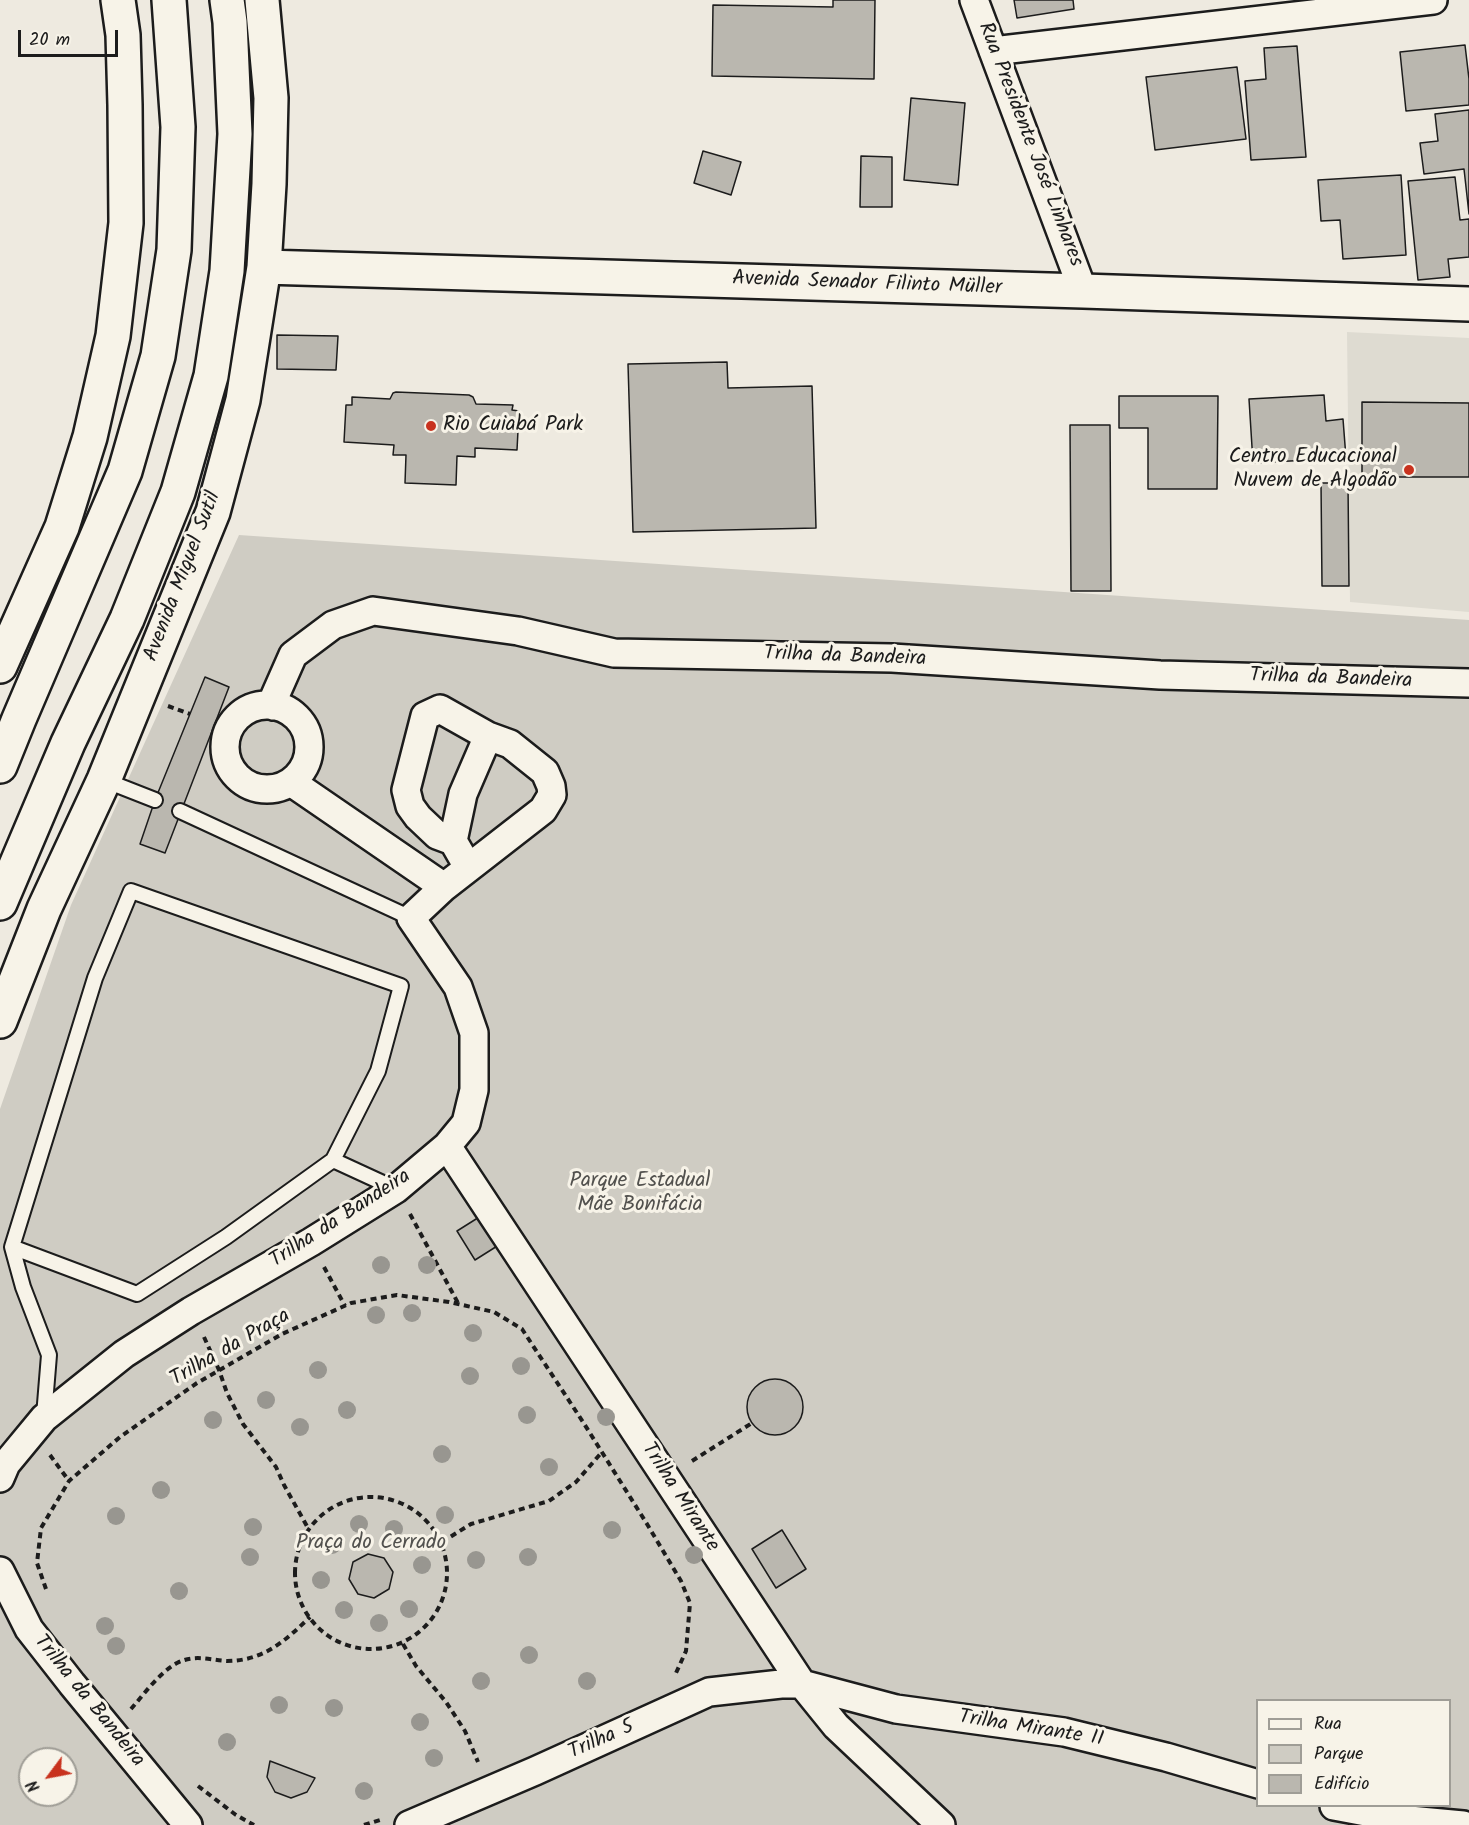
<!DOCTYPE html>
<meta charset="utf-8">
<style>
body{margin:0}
#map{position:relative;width:1469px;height:1825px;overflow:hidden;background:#eeeae0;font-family:Kalam,sans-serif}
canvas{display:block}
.legend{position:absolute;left:1256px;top:1699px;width:195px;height:108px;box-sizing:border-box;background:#f7f3e8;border:2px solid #9f9d96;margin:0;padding:8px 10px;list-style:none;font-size:18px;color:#1c1c1c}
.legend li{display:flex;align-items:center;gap:12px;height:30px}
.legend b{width:30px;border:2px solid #9f9d96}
.north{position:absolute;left:18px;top:1747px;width:60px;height:60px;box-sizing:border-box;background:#f7f3e8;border:2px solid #9f9d96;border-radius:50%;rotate:238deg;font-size:16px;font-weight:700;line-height:24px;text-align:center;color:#1c1c1c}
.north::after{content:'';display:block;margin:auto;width:21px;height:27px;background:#c8321e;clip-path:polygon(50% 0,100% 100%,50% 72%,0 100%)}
.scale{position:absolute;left:18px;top:30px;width:100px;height:27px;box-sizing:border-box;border:3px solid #1c1c1c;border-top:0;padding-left:8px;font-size:18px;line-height:21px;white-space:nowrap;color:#1c1c1c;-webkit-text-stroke:4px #f7f3e8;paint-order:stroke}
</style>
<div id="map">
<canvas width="1469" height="1825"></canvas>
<ul class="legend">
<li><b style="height:8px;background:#f7f3e8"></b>Rua</li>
<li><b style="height:16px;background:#cfccc3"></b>Parque</li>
<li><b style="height:16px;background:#bab7af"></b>Edifício</li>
</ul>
<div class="north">N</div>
<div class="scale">20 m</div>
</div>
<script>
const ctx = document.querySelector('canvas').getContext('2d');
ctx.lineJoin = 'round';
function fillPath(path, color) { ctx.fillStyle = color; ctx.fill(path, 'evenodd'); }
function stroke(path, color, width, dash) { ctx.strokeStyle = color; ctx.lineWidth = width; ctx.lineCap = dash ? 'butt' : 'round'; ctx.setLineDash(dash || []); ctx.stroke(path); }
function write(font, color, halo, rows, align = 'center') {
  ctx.font = font + ' Kalam,sans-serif'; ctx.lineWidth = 6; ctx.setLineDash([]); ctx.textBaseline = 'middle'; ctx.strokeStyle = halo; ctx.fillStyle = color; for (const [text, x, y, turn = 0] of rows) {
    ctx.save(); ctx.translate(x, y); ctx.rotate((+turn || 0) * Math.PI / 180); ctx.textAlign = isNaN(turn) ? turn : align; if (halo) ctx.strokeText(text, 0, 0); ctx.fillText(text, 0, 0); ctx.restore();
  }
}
fillPath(new Path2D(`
 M1347 332 1469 338V612L1350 602Z`), '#dedbd1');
fillPath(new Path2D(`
 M239 535 1469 620V1825H0V1109L71 905ZM1258 1700H1450V1806H1258ZM30 1759H66V1795H30Z`), '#cfccc3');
const building = new Path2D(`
 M833 0H875L874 79 712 76 713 5 833 7Z
 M1014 0H1073L1074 9 1017 18Z
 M1465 45 1469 79V105L1406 111 1400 52Z
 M1297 46 1306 157 1251 160 1245 81 1266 79 1264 48Z
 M1237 67 1246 139 1155 150 1146 77Z
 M911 98 965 103 958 185 904 180Z
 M1469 110V214L1464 169 1424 174 1420 143 1438 141 1435 114Z
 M703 151 741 162 731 195 694 183Z
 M861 156 892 157V207H860Z
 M1401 175 1406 255 1343 259 1340 220 1321 221 1318 180Z
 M1455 177 1460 220 1469 219V257L1448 259 1450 277 1418 280 1408 181Z
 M277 335 338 336 336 370 277 369Z
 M727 362 728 388 812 386 816 528 633 532 628 364Z
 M396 392 469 395 473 397 476 404 513 405 512 410 519 411 517 450 475 448V457L457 456 456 485 405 483 406 455H393L394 445 344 442 346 405H352V397L390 399 393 393Z
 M1324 395 1326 421 1343 419 1346 458 1253 463 1249 399Z
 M1119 396H1218L1217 489H1148V428H1119Z
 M1362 402 1469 403V477H1362Z
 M1070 425H1110L1111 591H1071Z
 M1321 483H1348L1349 586H1322Z
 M205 677 229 687 165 853 140 844 155 800Z
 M484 1214 502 1243 475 1260 457 1231Z
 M747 1407a28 28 0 1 1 56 0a28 28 0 1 1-56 0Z
 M782 1530 806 1569 776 1588 752 1549Z
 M368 1554 384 1558 393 1572 389 1589 374 1598 358 1594 349 1579 353 1562Z
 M270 1761 315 1778 307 1792 291 1798 275 1792 267 1777Z`);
fillPath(building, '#bab7af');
stroke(building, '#1c1c1c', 1.5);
const lane = new Path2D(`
 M104 780 155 800
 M180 811 411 918
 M333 1160 396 1189
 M12 1247 137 1294 226 1237 333 1160 378 1071 401 986 131 891 95 978 12 1247 23 1287 49 1355 44 1416`);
const street = new Path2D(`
 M974 0 1083 291
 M993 51 1433 0
 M225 747a42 42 0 1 1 84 0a42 42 0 1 1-84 0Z
 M273 706 274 698 293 655 333 625 373 611 518 631 614 653 892 658 1160 675 1469 683
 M453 841 437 835 418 817 410 806 406 790 425 716 440 709 488 736
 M444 887 543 810 552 795 551 786 545 772 510 744 488 736 463 794 453 841 468 867
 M447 1146 802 1684 836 1726 941 1825
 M0 1478 6 1464 44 1418 124 1354 191 1311 311 1242 396 1189 447 1146 466 1123 474 1090V1033L458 987 411 918 444 887 291 782
 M0 1571 29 1629 72 1684 188 1825
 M1334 1806 1409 1820 1463 1825
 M409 1825 535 1771 709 1692 781 1684H802L896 1709 1064 1732 1166 1757 1258 1784`);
const secondary = new Path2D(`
 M264 267 1083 291 1469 304
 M0 666 62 527 90 437 113 336 126 223 125 105 123 35 118 0
 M0 1021 44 909 104 780 213 512 243 400 264 267 269 184 271 98 262 0`);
const highway = new Path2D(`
 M0 766 19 719 125 471 158 356 174 250 178 127 169 0
 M0 903 68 743 127 619 178 492 211 376 227 271 235 134 230 22 227 0`);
stroke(lane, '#1c1c1c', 18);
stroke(street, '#1c1c1c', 32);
stroke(secondary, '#1c1c1c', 38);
stroke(highway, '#1c1c1c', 38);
stroke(new Path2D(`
 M168 706 190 714
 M215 726 228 731
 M410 1214 458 1303
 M324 1267 345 1306
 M204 1337 219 1370 227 1393 243 1424 276 1467 284 1485 308 1528
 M50 1455 69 1481
 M692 1461 752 1423
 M295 1573a76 76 0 1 1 152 0a76 76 0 1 1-152 0Z
 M442 1542 471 1524 549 1501 576 1482 602 1452
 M46 1589 37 1563 41 1528 69 1481 120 1437 197 1383 282 1334 351 1303 397 1295 449 1302 494 1312 522 1329 583 1422 647 1524 681 1581 690 1603 686 1651 676 1673
 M403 1644 416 1666 446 1702 465 1731 478 1762
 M131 1709C145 1693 159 1673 177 1663 195 1654 209 1660 227 1661 264 1661 286 1640 310 1617
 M198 1786 236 1815 254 1825
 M364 1825 380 1820`), '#1c1c1c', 4, [6, 4.5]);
stroke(lane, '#f7f3e8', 14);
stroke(street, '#f7f3e8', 27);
stroke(secondary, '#f7f3e8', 33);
stroke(highway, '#f7f3e8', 33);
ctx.fillStyle = '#989690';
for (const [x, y] of [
 [381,1265],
 [427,1265],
 [412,1313],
 [376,1315],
 [473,1333],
 [521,1366],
 [318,1370],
 [470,1376],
 [266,1400],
 [347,1410],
 [527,1415],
 [606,1417],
 [213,1420],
 [300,1427],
 [442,1454],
 [549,1467],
 [161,1490],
 [445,1515],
 [116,1516],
 [359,1524],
 [253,1527],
 [394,1529],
 [612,1530],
 [332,1545],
 [694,1555],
 [250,1557],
 [528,1557],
 [476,1560],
 [422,1565],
 [321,1580],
 [179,1591],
 [409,1609],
 [344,1610],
 [379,1623],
 [105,1626],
 [116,1646],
 [529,1655],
 [481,1681],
 [587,1681],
 [279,1705],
 [334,1708],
 [420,1722],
 [227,1742],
 [434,1758],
 [364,1791]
]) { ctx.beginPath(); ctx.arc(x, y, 9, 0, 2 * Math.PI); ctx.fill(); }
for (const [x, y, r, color] of [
 [431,426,6,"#c8321e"],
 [1409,470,6,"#c8321e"]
]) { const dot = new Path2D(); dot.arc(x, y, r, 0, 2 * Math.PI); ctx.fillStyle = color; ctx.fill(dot); stroke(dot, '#f7f3e8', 2); }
write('21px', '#1c1c1c', '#f7f3e8', [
 ["Rua Presidente José Linhares",1029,145,69],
 ["Avenida Senador Filinto Müller",867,285,2],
 ["Avenida Miguel Sutil",184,577,-69],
 ["Trilha da Bandeira",845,658,2],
 ["Trilha da Bandeira",1331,680,2],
 ["Trilha da Bandeira",341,1220,-33],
 ["Trilha da Praça",231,1349,-30],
 ["Trilha Mirante",679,1498,57],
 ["Trilha da Bandeira",88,1702,51],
 ["Trilha Mirante II",1031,1730,9],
 ["Trilha 5",602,1741,-24]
]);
write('21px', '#1c1c1c', '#f7f3e8', [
 ["Rio Cuiabá Park",443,426],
 ["Centro Educacional",1397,458,"right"],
 ["Nuvem de Algodão",1397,482,"right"]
], 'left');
write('21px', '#52514e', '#f7f3e8', [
 ["Parque Estadual",640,1182],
 ["Mãe Bonifácia",640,1206],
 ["Praça do Cerrado",371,1544]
]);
</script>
